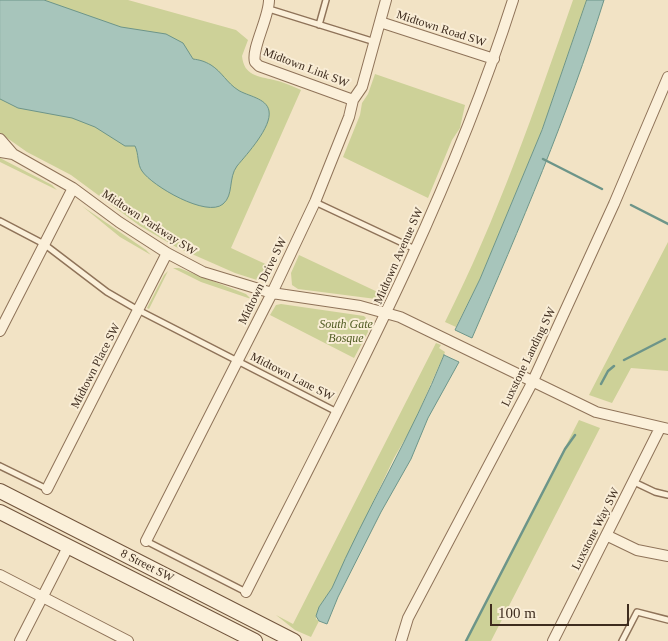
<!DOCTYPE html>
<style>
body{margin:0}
#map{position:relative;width:668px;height:641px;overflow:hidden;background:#f2e3c5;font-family:"Times New Roman",serif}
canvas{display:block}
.scale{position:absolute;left:490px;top:604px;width:139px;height:22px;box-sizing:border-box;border:2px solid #3e2c1e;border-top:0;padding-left:6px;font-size:15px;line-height:18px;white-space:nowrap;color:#3e2c1e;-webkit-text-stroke:4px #f9edd6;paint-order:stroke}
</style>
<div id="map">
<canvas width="668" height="641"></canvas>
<div class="scale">100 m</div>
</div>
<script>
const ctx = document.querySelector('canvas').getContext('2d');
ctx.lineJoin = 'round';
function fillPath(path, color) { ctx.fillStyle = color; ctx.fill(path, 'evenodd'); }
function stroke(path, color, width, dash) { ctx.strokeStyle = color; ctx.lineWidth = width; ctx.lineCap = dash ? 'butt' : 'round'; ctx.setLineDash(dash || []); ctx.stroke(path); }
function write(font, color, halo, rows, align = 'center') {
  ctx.font = font + ' "Times New Roman",serif'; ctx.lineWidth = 4; ctx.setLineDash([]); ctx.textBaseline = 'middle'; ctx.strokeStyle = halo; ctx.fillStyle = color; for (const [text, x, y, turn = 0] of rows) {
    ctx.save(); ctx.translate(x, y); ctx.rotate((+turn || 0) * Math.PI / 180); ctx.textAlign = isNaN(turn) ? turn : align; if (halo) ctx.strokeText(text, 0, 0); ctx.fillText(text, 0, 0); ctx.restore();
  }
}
fillPath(new Path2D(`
 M0 0H128L236 30 248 40 242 56C244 76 258 76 274 80 283 82 292 86 301 90L231 248 274 268 270 278 260 281 235 273 176 247 140 226 71 175 27 152 0 133Z
 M573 0H587L542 130 480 279 456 327 445 322C497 219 535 109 573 0Z
 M375 74 465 105 460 128 452 140 428 198 343 157 360 115 362 103 368 94Z
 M0 158 52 185 57 190 0 162Z
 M82 206 146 250 151 255 120 237Z
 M668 242V371L631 368 612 403 589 395Z
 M299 255 384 295 376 299 298 289 292 285 291 273Z
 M173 268H179L246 294 251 299 201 282Z
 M168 271 149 309 147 308 164 275Z
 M281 304 364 316 366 318 368 332 354 358 270 315 276 305Z
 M436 343 441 345 439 348 445 352 412 427 394 458 332 588 319 607 316 619 319 621 311 637 295 630 276 615 293 624Z
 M579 420 600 428 491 641H466Z`), '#cdd198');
const water = new Path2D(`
 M0 0H44L121 27 166 34 183 43 193 59C200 60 204 61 211 65 222 72 227 83 238 90 247 96 267 98 269 111 272 127 247 154 237 166 228 178 234 195 223 204 207 218 152 186 142 171 137 164 139 154 135 146H125L95 127 72 118 18 108 0 99Z
 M587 0H604C568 115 520 227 472 338L455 330 480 279 542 130Z
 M444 355 459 362 428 418 411 459 381 512 338 597 327 624 319 621 316 616 319 607 332 588C366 509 412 435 444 355Z`);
fillPath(water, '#a7c5bb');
stroke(water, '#6d9589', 1);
stroke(new Path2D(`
 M543 159 602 189
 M631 205 668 224
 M624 360 665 339
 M601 384 608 371 614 366
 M466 641 565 449 575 435`), '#6d9589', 2.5);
const service = new Path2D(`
 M269 9 375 42
 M319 25 326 0
 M315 202 415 249
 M0 221 44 244 107 292 138 310 337 412
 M0 466 47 489
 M634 482 655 492 668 495
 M146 541 246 592
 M622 641 637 612 668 620`);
const minor = new Path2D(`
 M269 0C269 18 251 49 255 62L259 66 353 100
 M380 22 494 59
 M0 139 13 154 73 188 119 222 167 253 203 272 272 293 360 306 400 317 596 412 668 429
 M0 152 13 154
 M0 331 73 188
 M47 489 167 253
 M608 536 637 550 668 556
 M146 541 272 293 315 202 349 117 353 100 362 87 386 0
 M0 575 128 641
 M246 592C344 398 447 207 513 0
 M20 641 68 547
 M401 641 408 618 532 383 614 204 668 77
 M553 641 660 428`);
const secondary = new Path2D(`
 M0 491 294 641
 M0 512 255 641`);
stroke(service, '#8f7359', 8);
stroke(minor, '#8f7359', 12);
stroke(secondary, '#71543c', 16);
stroke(service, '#fbf0da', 5);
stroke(minor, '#fbf0da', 10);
stroke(secondary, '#fbf0da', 14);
write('12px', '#3e2c1e', '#f9edd6', [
 ["Midtown Road SW",441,29,18],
 ["Midtown Link SW",306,68,21],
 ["Midtown Parkway SW",149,223,33],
 ["Midtown Avenue SW",399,256,-66],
 ["Midtown Drive SW",263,281,-64],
 ["Luxstone Landing SW",529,357,-64],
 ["Midtown Place SW",96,366,-63],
 ["Midtown Lane SW",292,377,27],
 ["Luxstone Way SW",596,529,-63],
 ["8 Street SW",147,566,27]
]);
write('italic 12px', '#505c23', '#f9edd6', [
 ["South Gate",346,325],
 ["Bosque",346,339]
]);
</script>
